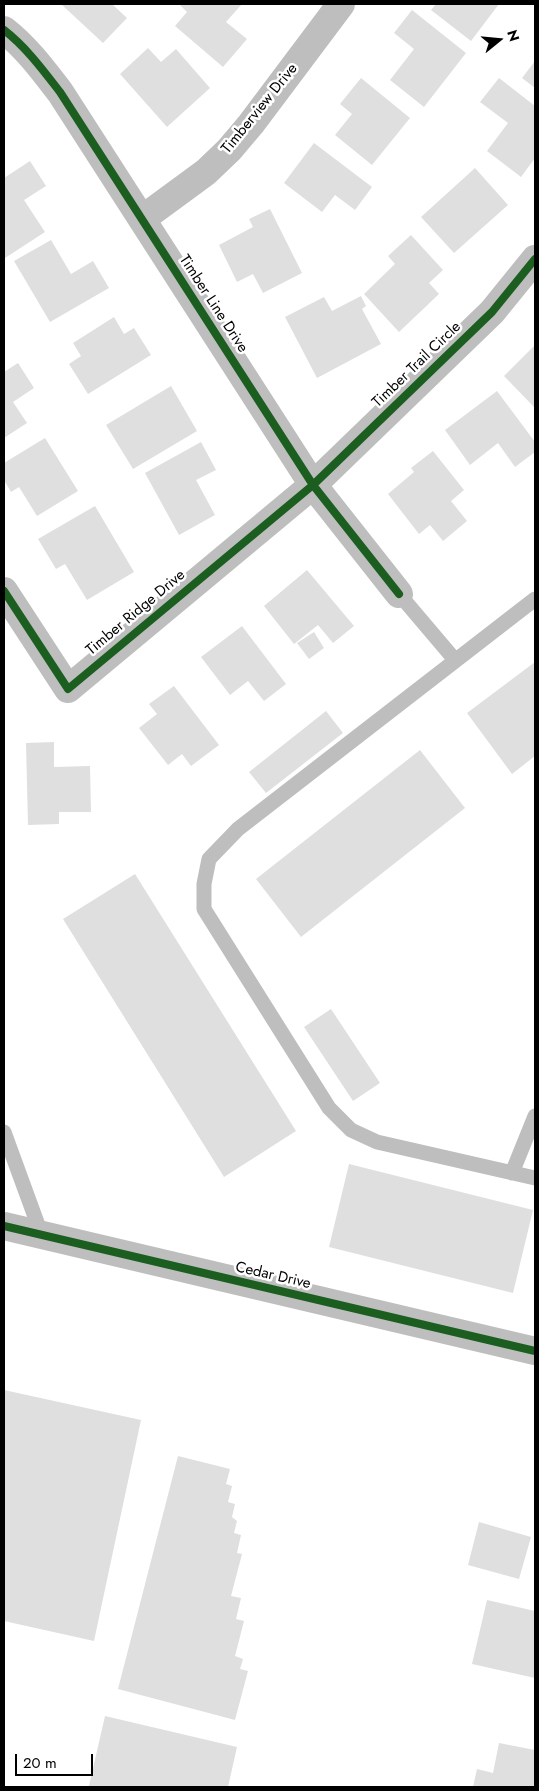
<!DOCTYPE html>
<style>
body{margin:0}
#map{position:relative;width:539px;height:1791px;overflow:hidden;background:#fff;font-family:Jost,sans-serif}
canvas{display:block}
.frame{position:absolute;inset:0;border:5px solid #000;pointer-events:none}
.north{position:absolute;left:474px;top:15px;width:50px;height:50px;-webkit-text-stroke:4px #fff;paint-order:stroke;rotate:73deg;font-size:14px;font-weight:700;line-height:20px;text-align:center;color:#000}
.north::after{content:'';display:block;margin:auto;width:18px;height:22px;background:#000;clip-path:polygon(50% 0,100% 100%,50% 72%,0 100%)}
.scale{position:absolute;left:15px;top:1754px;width:78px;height:22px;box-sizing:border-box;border:2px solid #000;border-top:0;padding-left:6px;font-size:15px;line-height:18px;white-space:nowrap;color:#000;-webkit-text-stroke:4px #fff;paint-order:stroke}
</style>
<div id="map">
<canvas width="539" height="1791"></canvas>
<div class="frame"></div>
<div class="north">N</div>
<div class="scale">20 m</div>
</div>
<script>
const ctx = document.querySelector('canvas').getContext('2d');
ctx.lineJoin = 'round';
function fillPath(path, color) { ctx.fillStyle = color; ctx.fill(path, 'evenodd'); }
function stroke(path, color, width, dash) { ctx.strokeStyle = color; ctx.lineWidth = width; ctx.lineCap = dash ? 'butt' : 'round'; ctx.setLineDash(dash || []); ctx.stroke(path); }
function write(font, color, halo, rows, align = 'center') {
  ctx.font = font + ' Jost,sans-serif'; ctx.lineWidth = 5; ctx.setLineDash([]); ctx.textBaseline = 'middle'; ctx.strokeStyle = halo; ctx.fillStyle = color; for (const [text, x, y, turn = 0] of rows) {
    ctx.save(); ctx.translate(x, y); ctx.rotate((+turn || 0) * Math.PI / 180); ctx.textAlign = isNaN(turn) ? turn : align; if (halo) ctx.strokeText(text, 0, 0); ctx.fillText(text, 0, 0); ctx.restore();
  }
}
fillPath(new Path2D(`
 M61 4H112L127 18 103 43Z
 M181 4H242L226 22 247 39 223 67 175 26 187 12 180 5Z
 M436 4H499L471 41 431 10Z
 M412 10 466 53 424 107 390 80 414 49 394 33Z
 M148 48 161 62 176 49 210 88 167 127 120 74Z
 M535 61V88L522 78Z
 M361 78 410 118 372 165 335 135 352 114 340 104Z
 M499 78 535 106V158L521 177 487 151 508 123 480 102Z
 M314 143 372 187 355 210 335 195 322 212 284 183Z
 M30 161 46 186 24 200 45 232 5 258 4 255V178Z
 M475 168 508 205 454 253 421 217Z
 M270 209 302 273 263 293 253 274 237 282 219 245 253 227 249 219Z
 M411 235 443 270 429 283 439 294 399 332 364 294 395 264 388 256Z
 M51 240 71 274 93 261 109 288 50 322 14 261Z
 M361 296 366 306 362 309 381 344 317 378 285 317 324 297 332 311Z
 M114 317 124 334 134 328 151 355 88 394 69 364 81 356 73 343Z
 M535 345V408L504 376Z
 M18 363 34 388 13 402 27 423 4 438V372Z
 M171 386 197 431 133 469 106 425Z
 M497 391 535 442V452L515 467 498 443 470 465 445 430Z
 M45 438 78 491 37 516 19 487 11 492 4 480V463Z
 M201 442 216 470 196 480 215 515 179 535 145 473Z
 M433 451 464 490 451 501 467 521 443 541 430 525 419 534 388 494 414 472 411 468Z
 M95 506 134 572 87 600 65 564 56 569 38 539Z
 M307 570 354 626 333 643 318 625 294 644 264 606Z
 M242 626 286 684 264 701 248 681 230 695 201 657Z
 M314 632 324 648 309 659 297 643Z
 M535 662V756L512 774 467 713Z
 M174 686 219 745 191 766 182 754 168 765 139 728 157 714 149 704Z
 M326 711 343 733 266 793 249 772Z
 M54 742V767L90 766 91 812H59V824L28 825 26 743Z
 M420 750 465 808 301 937 256 879Z
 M135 874 296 1131 224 1177 63 919Z
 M331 1009 380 1083 353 1101 304 1027Z
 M349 1164 533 1210 513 1293 329 1247Z
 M4 1390 141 1420 94 1641 4 1621Z
 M178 1456 230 1469 226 1484 232 1486 228 1502 235 1504 232 1517 237 1521 234 1533 241 1535 237 1553 242 1554 231 1596 241 1598 236 1619 244 1621 235 1656 243 1659 240 1669 248 1671 235 1720 118 1689Z
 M479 1522 531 1537 519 1579 468 1565Z
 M487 1600 535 1611V1678L472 1664Z
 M105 1716 237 1747 228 1787H95L89 1786Z
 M499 1743 535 1750V1787H473L477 1769 493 1773Z`), '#dfdfdf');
stroke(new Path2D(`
 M399 594 455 660
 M535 599 238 829 209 859 204 884V909L329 1108 351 1130 377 1142 535 1178
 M4 1132 42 1236
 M512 1173 535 1116`), '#bebebe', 15);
stroke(new Path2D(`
 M4 30C26 47 43 70 60 92L313 485 399 594
 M142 219 206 172 229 150 251 124 341 4
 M4 591 68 689 313 485 492 312 535 259
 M4 1226 535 1351`), '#bebebe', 28);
stroke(new Path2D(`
 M4 30C26 47 43 70 60 92L313 485 399 594
 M4 591 68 689 313 485 492 312 535 259
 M4 1226 535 1351`), '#1b5e20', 8);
write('15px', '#000', '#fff', [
 ["Timberview Drive",260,109,-51],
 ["Timber Line Drive",213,304,57],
 ["Timber Trail Circle",417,365,-44],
 ["Timber Ridge Drive",136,613,-40],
 ["Cedar Drive",273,1276,13]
]);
</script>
